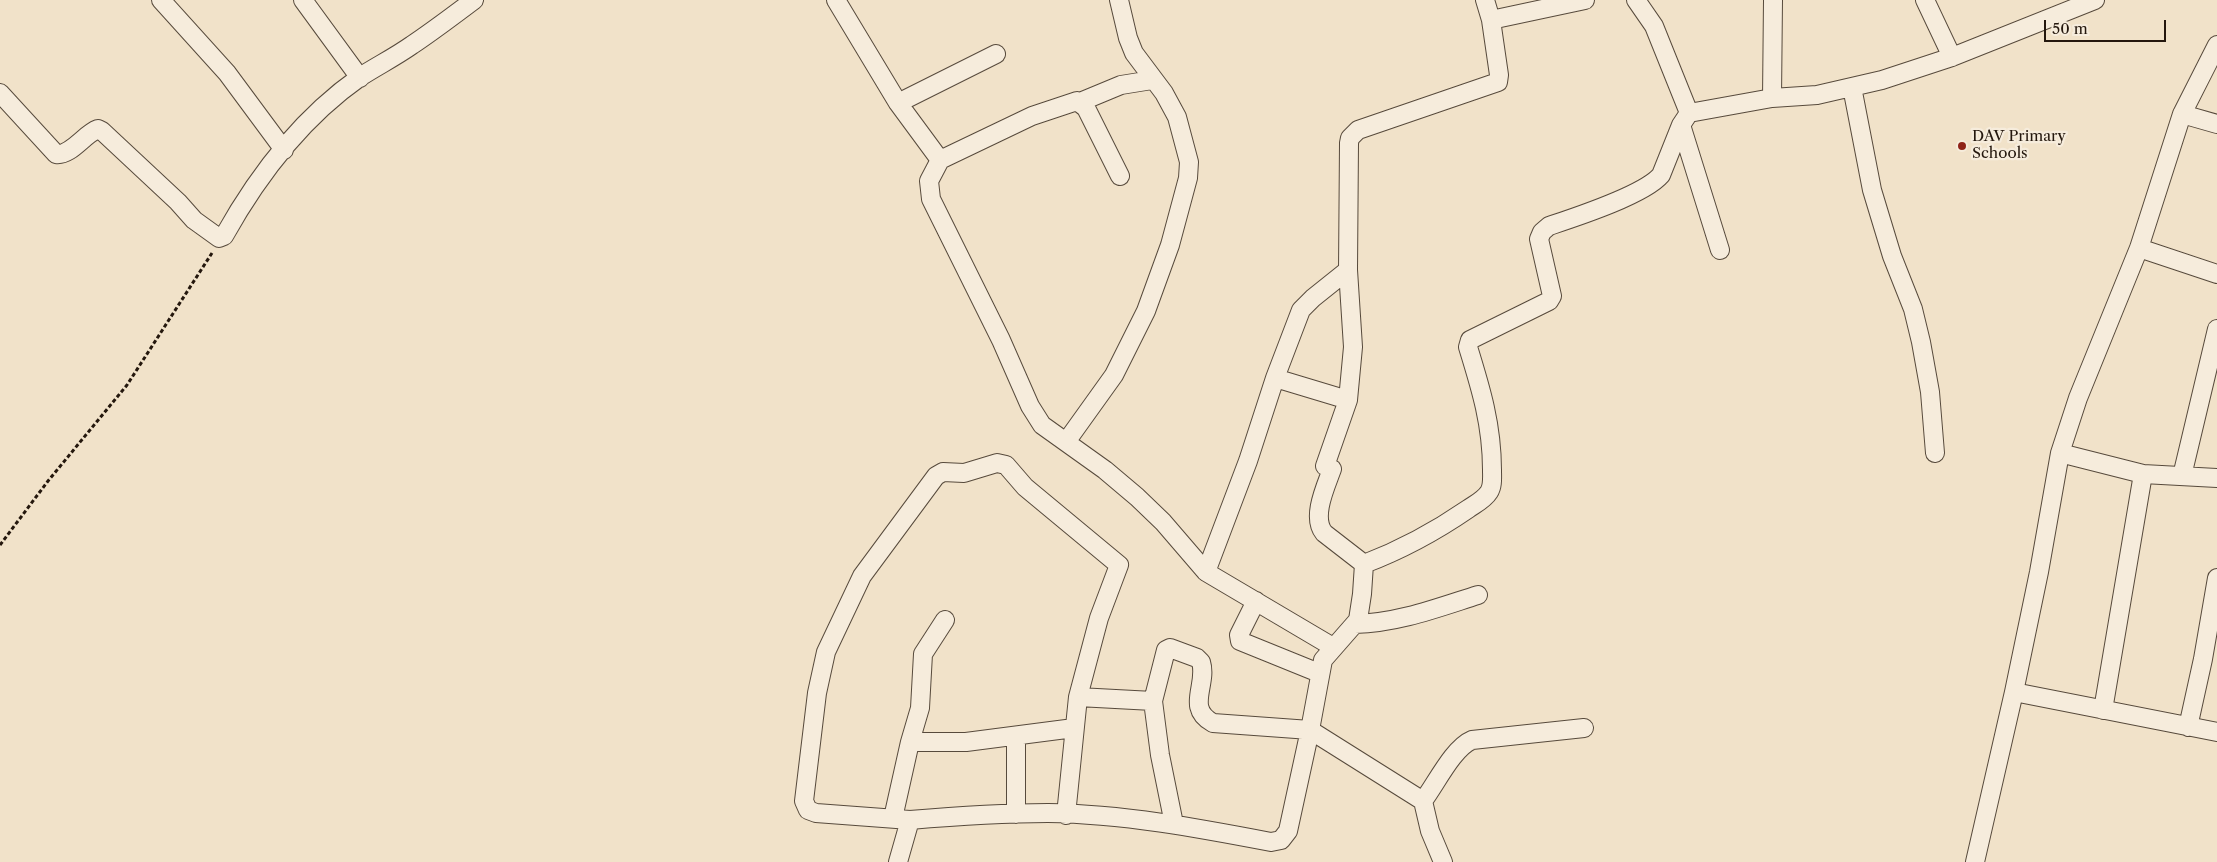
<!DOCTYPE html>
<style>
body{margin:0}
#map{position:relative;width:2217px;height:862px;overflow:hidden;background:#f1e2c9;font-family:"Libre Caslon Text",serif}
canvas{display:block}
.scale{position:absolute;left:2044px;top:20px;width:122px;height:22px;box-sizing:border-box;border:2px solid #24170d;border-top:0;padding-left:6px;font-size:15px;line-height:18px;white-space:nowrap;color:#24170d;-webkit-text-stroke:4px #f6ecdc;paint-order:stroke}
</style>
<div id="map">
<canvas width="2217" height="862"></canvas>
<div class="scale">50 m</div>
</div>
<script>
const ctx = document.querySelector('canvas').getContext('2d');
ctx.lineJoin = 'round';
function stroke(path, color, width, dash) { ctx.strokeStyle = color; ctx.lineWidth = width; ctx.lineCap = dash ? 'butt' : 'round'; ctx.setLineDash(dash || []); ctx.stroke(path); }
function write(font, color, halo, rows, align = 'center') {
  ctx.font = font + ' "Libre Caslon Text",serif'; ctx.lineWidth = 4.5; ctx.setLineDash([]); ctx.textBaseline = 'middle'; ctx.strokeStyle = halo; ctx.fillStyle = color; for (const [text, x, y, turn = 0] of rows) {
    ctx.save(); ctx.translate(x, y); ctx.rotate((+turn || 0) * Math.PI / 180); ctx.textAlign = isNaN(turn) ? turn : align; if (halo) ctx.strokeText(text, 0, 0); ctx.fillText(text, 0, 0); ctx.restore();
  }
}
const minor = new Path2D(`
 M161 0 227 73 284 150
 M303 0 360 78
 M836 0 898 103 940 160
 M1636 0 1654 26 1689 113 1772 98 1817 95 1882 80 1952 57 2095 0
 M1925 0 1952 57
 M1491 20 1585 0
 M1852 87 1872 190 1892 256 1913 309 1921 342 1930 392 1935 453
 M0 93 56 154C71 156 84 134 98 129L102 131 178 202 194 220 219 238 224 236C258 175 303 117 360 77 377 66 395 57 412 45 433 31 454 15 474 0
 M1772 98 1773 0
 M1080 102 1121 85 1152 80
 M898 103 996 54
 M2182 114 2217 124
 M1681 125 1720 250
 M1120 176 1086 108 1077 101 1032 116 940 160 929 181 931 199 1001 340 1030 406 1042 425 1105 470 1137 497 1163 522 1206 572
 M2139 248 2217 274
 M1275 378 1301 310 1313 298 1348 270 1349 143 1350 138 1358 130 1498 82 1499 75 1491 20 1485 0
 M1348 400 1353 347 1348 270
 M1066 442 1114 375 1146 311 1170 245 1188 178 1189 162 1177 117 1164 93 1134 53 1128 38 1119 0
 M2060 453 2143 474 2217 478
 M2182 476 2217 329
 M1364 564C1401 550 1436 531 1468 509 1475 504 1484 500 1489 492 1493 486 1492 477 1492 470 1492 425 1481 389 1468 347L1470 340 1549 301 1552 296 1539 239 1542 232 1549 226C1576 217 1644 195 1661 175L1681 125 1689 113
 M1256 601 1239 635 1240 641 1319 673
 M1355 624C1398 623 1437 608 1478 595
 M2014 692 2217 732
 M2103 710 2143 474
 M2188 727 2203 659 2217 578
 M910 742 920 708 923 654 945 620
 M1423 801C1436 784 1453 748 1472 740L1584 728
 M1016 814V736
 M1066 815 1078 697 1153 701
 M893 818 910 742H966L1074 728
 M910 820 816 813 808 810 804 801 817 693 826 652 862 576 936 476 943 472 964 473 997 463 1006 465 1025 487 1119 565 1099 618 1078 697
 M1174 824 1160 755 1153 701 1166 650 1170 648 1197 658 1201 662C1208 685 1185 708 1213 723L1310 730 1323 660 1358 620 1362 594 1364 564 1324 533C1311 517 1326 486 1332 469L1325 466 1348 400 1275 378 1248 461 1206 572 1333 647
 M898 862 910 820C956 816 1002 813 1048 813 1123 814 1198 828 1271 842L1281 840 1288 831 1310 730 1423 801 1430 831 1443 862
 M1975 862 2014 692 2039 572 2060 453 2078 398 2139 248 2182 114 2217 45`);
stroke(minor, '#574a3c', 20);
stroke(new Path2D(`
 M0 545 48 481 127 385 212 253`), '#24170d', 3, [4, 2.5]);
stroke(minor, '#f6ecdc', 18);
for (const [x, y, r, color] of [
 [1962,146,5,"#8f2418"]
]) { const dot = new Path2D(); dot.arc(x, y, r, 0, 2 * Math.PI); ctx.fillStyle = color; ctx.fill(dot); stroke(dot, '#f6ecdc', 2); }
write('15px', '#24170d', '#f6ecdc', [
 ["DAV Primary",1972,137],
 ["Schools",1972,154]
], 'left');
</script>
